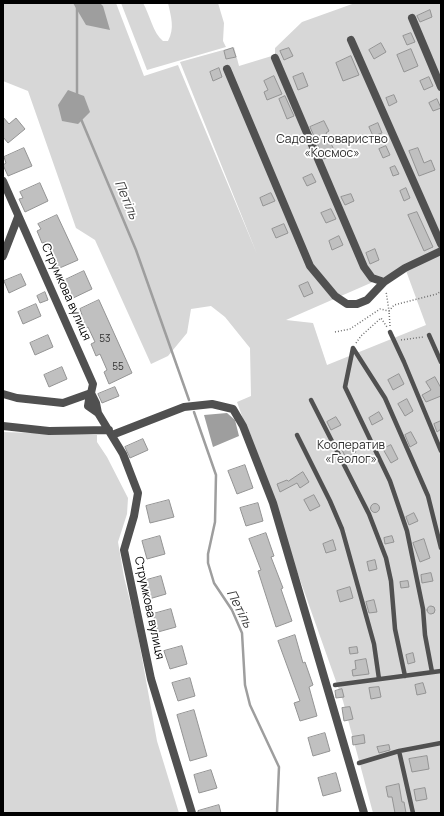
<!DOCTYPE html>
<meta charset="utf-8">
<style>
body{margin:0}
#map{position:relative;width:444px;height:816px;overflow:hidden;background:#fff;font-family:Manrope,sans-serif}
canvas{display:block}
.frame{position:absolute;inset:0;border:4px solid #000;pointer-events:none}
</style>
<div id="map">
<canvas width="444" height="816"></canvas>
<div class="frame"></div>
</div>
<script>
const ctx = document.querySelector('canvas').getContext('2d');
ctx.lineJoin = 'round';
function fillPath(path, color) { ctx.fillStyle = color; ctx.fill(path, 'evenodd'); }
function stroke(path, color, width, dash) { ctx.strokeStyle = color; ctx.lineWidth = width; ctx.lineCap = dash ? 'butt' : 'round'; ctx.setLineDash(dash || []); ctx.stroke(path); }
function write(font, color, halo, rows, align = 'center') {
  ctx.font = font + ' Manrope,sans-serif'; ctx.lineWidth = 3.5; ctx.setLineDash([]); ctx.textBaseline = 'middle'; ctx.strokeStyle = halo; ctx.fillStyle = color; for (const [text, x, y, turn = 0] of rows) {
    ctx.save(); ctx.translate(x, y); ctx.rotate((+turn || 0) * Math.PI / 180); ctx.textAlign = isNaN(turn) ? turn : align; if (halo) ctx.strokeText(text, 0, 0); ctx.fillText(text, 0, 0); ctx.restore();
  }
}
fillPath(new Path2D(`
 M3 3H116L144 76 178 65 257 254 180 62 234 47 239 66 275 55V48L302 22 355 3H441V813H373L343 701 237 402 251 396 250 348 225 317 211 306 191 309 187 333 168 356 151 364 95 240 76 228 28 91 3 81ZM405 268 426 325 327 365 313 323 286 320Z
 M121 3H143C150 15 153 33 163 41H168C175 28 171 17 168 3H218L224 23 223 41 226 47 147 70Z
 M3 432 97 435V442L107 457 128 498 127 514 118 542 124 577 136 625 157 741 179 813H3Z`), '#d7d7d7');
fillPath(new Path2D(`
 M73 3H100L103 6 110 30 86 25Z
 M68 90 84 96 90 112 78 124 62 121 58 105Z
 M227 413 235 420 239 436 213 447 204 415Z`), '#9e9e9e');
stroke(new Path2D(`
 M77 94V3
 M81 119 136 250 189 400
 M194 412 216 475 215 522 208 554V563L214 583 232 610 242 633 245 685 250 705 279 767 277 813`), '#9e9e9e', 2.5);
const building = new Path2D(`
 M430 10 432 17 420 22 417 16Z
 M411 33 415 42 407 45 403 36Z
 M381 43 386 52 374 59 369 50Z
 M233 48 236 57 226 59 224 51Z
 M289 48 293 56 284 60 280 51Z
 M411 49 418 66 404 72 397 55Z
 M351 56 359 75 343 81 336 63Z
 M219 68 222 77 213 81 210 72Z
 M303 73 308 86 298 90 293 77Z
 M274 76 282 94 267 100 264 92 268 90 264 81Z
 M429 77 433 86 424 90 420 81Z
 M394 95 397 102 389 106 386 98Z
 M285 96 294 116 287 119 279 99Z
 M437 99 441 108 433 111 429 103Z
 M3 117 9 124 16 118 25 129 8 143 3 137Z
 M324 121 329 131 326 133 336 154 324 159 310 127Z
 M378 123 382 133 373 136 369 127Z
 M386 146 390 155 383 158 379 149Z
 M24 148 32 166 8 176 3 165 6 163 4 157Z
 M418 148 424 163 431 160 435 170 419 176 409 151Z
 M395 166 399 174 393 176 390 168Z
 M312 174 316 182 307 186 303 178Z
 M40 183 48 201 25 212 19 199 23 198 20 192Z
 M406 188 410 198 404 201 400 191Z
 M271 193 275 201 263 206 260 198Z
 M351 194 354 201 345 205 341 197Z
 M331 209 336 219 326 223 321 213Z
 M417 212 433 247 424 251 408 215Z
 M57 215 78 260 55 270 49 258 53 257 46 242 42 243 37 231 41 229 38 224Z
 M284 224 288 233 276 238 272 229Z
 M339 236 343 245 332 250 329 241Z
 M375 249 379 260 370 264 366 253Z
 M84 271 92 289 69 300 64 288 67 286 65 280Z
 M21 274 26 285 9 293 4 281Z
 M308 282 313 293 304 297 299 286Z
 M45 292 48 300 40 303 37 296Z
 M99 300 132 373 109 384 104 372 107 370 100 354 96 356 91 344 95 342 88 327 84 329 78 316 82 315 80 309Z
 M36 304 41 316 23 324 18 312Z
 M48 335 53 347 35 355 30 343Z
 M62 367 67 379 49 387 44 375Z
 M399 374 404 384 393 390 388 380Z
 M435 377 441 388V396L426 402 422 395 431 390 426 382Z
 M115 387 119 396 102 403 98 394Z
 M407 399 413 411 405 416 398 404Z
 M379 412 383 419 372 425 369 418Z
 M336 417 341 425 331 430 327 422Z
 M441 421V429L437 432 434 424Z
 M411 432 417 443 410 447 405 435Z
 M143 439 148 450 130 458 125 447Z
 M352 445 356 452 346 458 342 450Z
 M391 445 398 459 391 463 383 449Z
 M245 465 253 488 237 494 228 471Z
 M303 472 309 482 300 488 297 483 280 492 277 484 287 480 288 481Z
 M314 495 320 506 310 511 304 500Z
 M169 500 174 517 150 523 146 506Z
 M258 503 263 521 246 526 240 508Z
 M370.5 508a4.5 4.5 0 1 1 9 0a4.5 4.5 0 1 1-9 0Z
 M414 513 418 521 409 525 406 517Z
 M266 533 274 556 271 557 283 588 281 589 292 621 276 627 258 571 261 570 249 539Z
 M160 536 165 554 147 559 142 541Z
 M392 536 394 542 385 544 384 538Z
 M424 539 430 558 420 562 413 543Z
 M333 540 336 550 326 553 323 544Z
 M375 560 377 569 369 571 367 562Z
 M431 573 433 581 422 583 421 575Z
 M161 576 166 594 149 599 143 581Z
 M408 581 409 587 401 588 400 582Z
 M350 587 353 598 340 602 337 591Z
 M374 600 377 612 369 613 366 602Z
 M427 610a4 4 0 1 1 8 0a4 4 0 1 1-8 0Z
 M171 609 176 627 158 632 153 614Z
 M295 635 303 663 305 662 313 685 309 687 317 716 300 721 294 703 300 701 278 641Z
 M182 646 187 664 170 669 164 651Z
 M357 647 358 653 350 654 349 648Z
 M413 653 415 662 408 664 406 655Z
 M366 659 369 674 353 676 352 670 356 669 355 661Z
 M190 678 195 696 178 701 172 683Z
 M423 683 426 693 417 695 415 685Z
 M379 687 381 697 371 699 369 688Z
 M342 689 344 697 336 698 335 691Z
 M350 707 353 719 344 721 342 708Z
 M194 710 207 756 190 761 177 715Z
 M325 733 330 751 313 756 308 738Z
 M364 735 365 743 353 745 352 737Z
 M389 745 390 750 379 753 377 747Z
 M427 756 429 769 412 772 409 759Z
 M211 770 217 788 199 793 194 775Z
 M336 773 341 791 323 796 318 778Z
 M399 784 402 802H404L406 813H395L392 797H388L386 787Z
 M425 788 427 799 416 801 414 790Z
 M219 805 221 813H198V811Z`);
fillPath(building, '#c0c0c0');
stroke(building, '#949494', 1);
stroke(new Path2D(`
 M390 326 389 311 394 305 437 294 441 291
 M335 332 350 329 380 309 389 311 386 291
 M401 340 423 337
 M356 343 361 336 381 318 387 327`), '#727272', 1.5, [1, 2]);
stroke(new Path2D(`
 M390 332 404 362 441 451
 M429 335 441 362
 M353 348 345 387 390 481 407 531 423 609 425 635 432 672
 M353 348 385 398 428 496 441 548
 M311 400 369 514 386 558 391 581 395 629 405 676
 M297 435 330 501 342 529 374 644 379 679
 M335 685 441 671
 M399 751 413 813
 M359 763 399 751 441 743`), '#505050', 4.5);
stroke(new Path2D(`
 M412 18 441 87
 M351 40 441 244
 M275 58 364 267 372 278 384 282 405 268 441 251
 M227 69 310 266 335 296 347 304H357L367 300 384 282
 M3 181 93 384 91 393 96 403 98 413 123 454 138 493 134 516 124 550 151 679 192 813
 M3 256 18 217
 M3 394 17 398 63 403 91 393
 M90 394 88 406 98 413
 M3 426 49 431 109 430
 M112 435 184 407 212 404 233 409 243 426 273 503 364 813`), '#505050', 8);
write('10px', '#303030', null, [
 ["53",105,339],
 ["55",118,367]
]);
write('12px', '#2e2e2e', '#fff', [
 ["Садове товариство",332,140],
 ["«Космос»",332,154],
 ["Кооператив",351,446],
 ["«Геолог»",351,460]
]);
write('12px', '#000', '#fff', [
 ["Струмкова вулиця",66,292,66],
 ["Струмкова вулиця",149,608,78]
]);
write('italic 13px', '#3f3f3f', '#fff', [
 ["Петіль",126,200,67],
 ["Петіль",239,609,63]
]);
</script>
